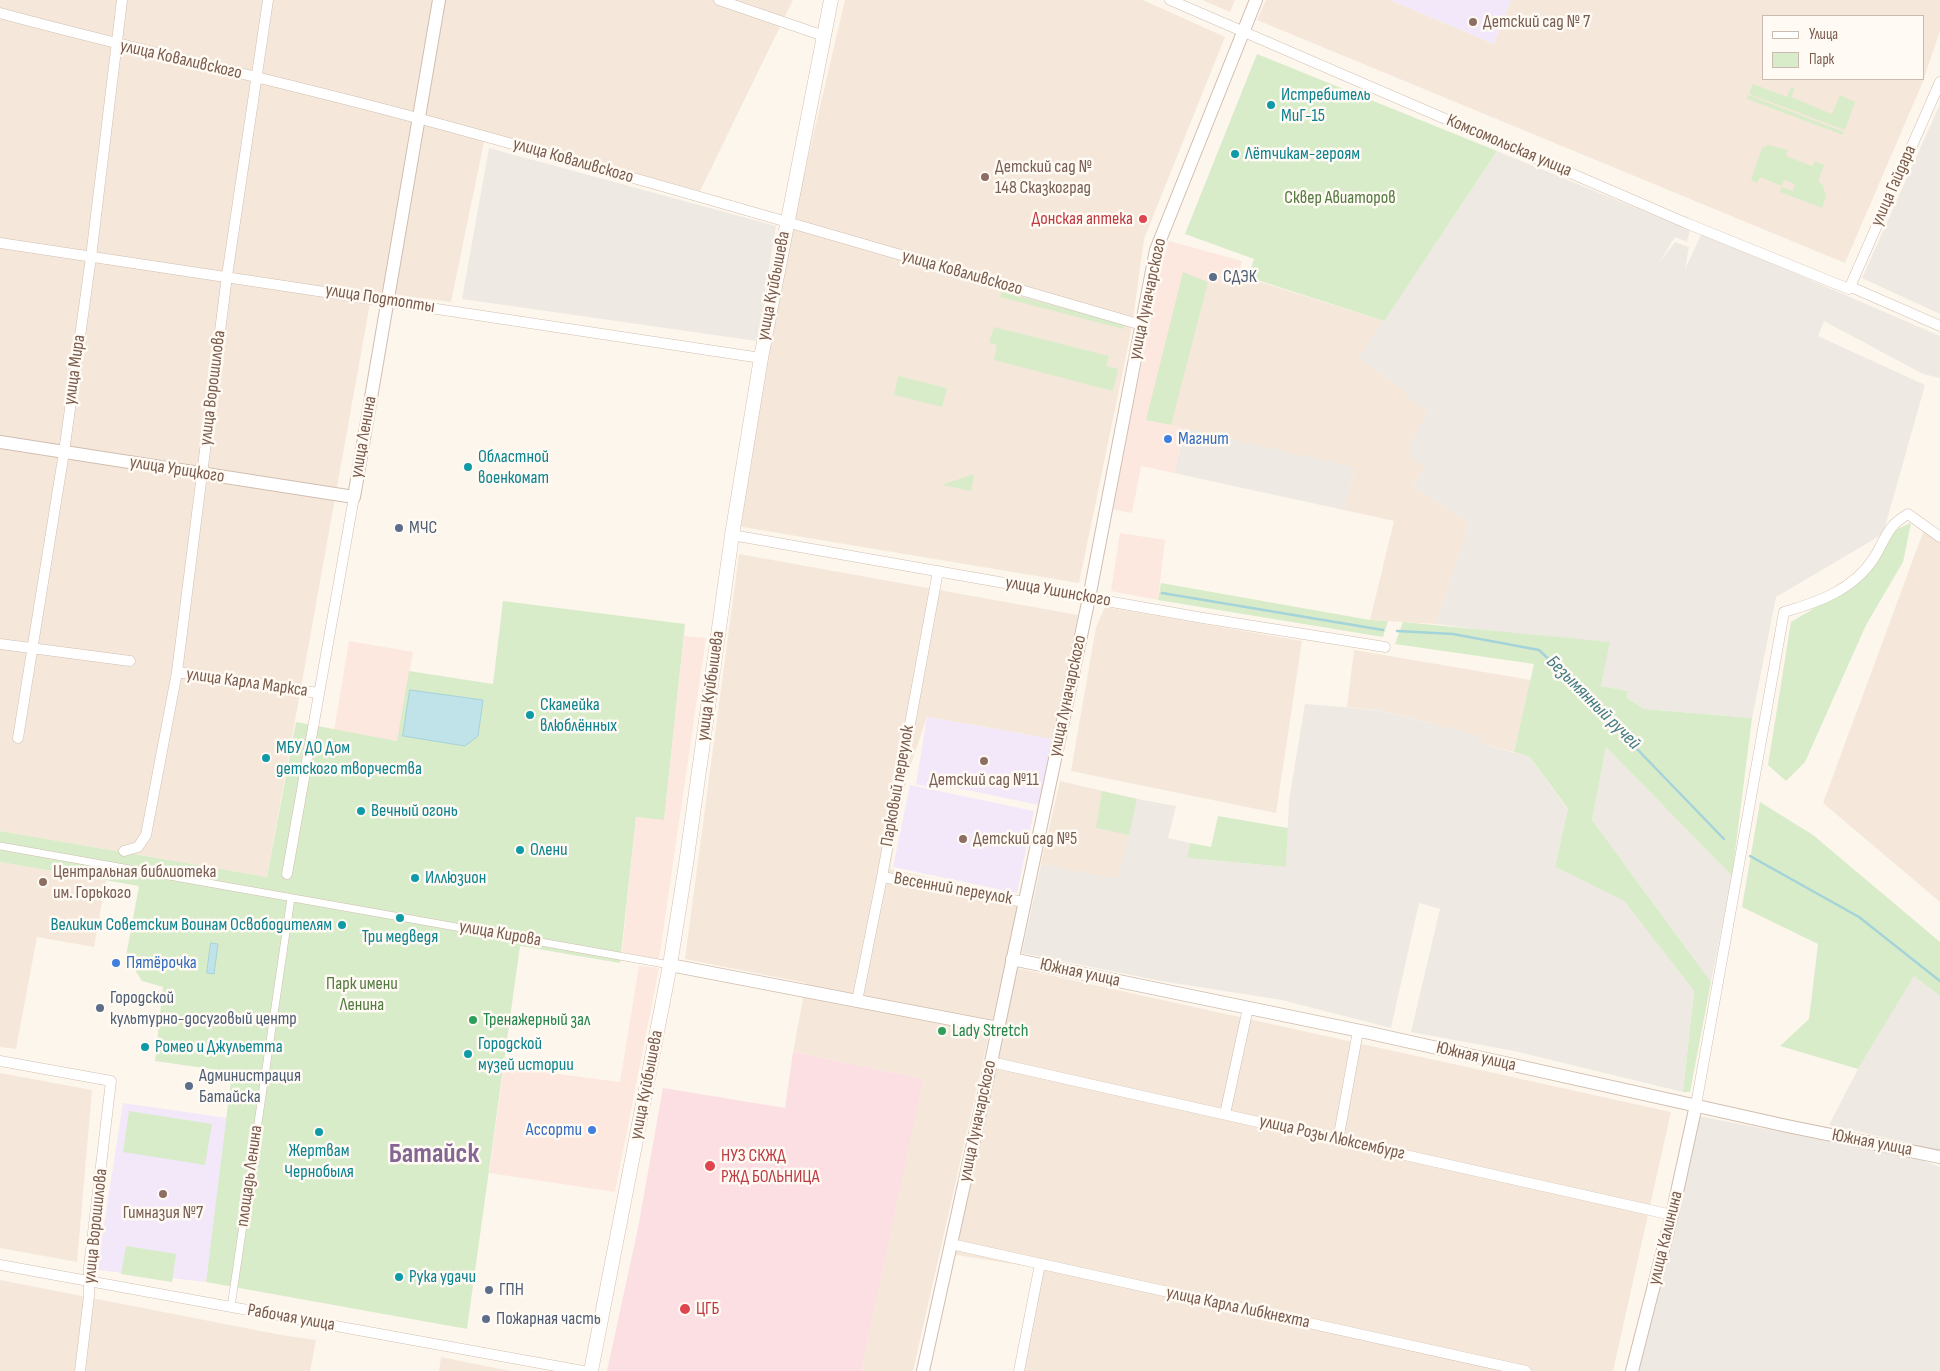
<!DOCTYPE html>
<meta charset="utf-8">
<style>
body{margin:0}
#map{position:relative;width:1940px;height:1371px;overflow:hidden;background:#fdf6ec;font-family:"Sofia Sans Condensed",sans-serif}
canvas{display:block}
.legend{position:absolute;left:1762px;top:15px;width:162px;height:65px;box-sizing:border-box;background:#fffaf3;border:1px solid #cabbb1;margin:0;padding:6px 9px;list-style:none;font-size:15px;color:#7a5c4d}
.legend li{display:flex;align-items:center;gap:10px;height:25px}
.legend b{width:25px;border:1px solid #cabbb1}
</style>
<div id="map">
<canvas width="1940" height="1371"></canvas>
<ul class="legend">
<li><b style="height:6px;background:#fff"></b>Улица</li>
<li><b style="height:14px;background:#d8ecc9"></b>Парк</li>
</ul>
</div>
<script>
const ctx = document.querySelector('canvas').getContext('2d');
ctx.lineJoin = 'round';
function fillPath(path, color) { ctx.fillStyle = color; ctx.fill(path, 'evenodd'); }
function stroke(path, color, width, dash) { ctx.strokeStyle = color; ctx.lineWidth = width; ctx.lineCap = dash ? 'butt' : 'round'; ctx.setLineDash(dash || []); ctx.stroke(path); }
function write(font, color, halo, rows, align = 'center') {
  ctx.font = font + ' "Sofia Sans Condensed",sans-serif'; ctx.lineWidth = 5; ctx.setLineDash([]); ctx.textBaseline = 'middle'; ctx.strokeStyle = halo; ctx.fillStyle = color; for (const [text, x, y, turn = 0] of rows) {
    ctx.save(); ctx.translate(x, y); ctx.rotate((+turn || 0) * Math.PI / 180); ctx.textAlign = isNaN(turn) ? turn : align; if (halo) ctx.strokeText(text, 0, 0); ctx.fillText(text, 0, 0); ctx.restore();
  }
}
fillPath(new Path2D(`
 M0 0H793L700 191 486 132 451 302 372 292 267 877 0 831Z
 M845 0H1143L1225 37 1144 239 1132 327 1079 583 736 526 770 320Z
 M1202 0H1235L1230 12Z
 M1266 0H1390L1494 44 1511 0H1940V31L1924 78V16H1764V79H1924L1845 263 1257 20Z
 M1229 272 1384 321 1358 358 1398 386 1411 400 1429 412 1410 442 1425 468 1413 485 1469 524 1436 624 1370 620 1394 521 1344 510 1355 468 1162 423 1194 277 1223 285Z
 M1925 527 1940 530V902L1823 803Z
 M739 554 1078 615 1052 739 927 717 907 776 890 869 1020 897 913 1371H861L922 1079 793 1052 806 983 685 959Z
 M1105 607 1302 641 1276 813 1071 771 1096 627Z
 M1354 650 1531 680 1514 752 1479 743V736L1379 710 1347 707Z
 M1060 781 1137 799 1118 880 1041 864Z
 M0 862 106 880 94 947 37 937 16 1049 0 1047Z
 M1017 968 1671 1112 1613 1371H1024L1043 1269 951 1254Z
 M0 1073 92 1090 77 1262 0 1248Z
 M0 1280 281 1335 316 1340 310 1371H0Z
 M441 1357 510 1371H439Z`), '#f5e8da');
fillPath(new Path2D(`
 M1169 241 1242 261 1239 274 1229 272 1224 286 1194 277 1159 421 1185 428 1174 473 1141 466 1132 513 1112 509 1162 264Z
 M1120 533 1165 540 1158 600 1111 591Z
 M684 636 706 638 659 959 622 952 636 817 664 819Z
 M349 641 413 652 398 741 334 731Z
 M639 966 659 968 615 1192 489 1173 504 1067 620 1082Z`), '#fde8e0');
fillPath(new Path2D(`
 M1940 104V314L1862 278Z
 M489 148 776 226 757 341 462 299Z
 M1497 151 1690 230 1687 242 1675 237 1658 264 1675 242 1689 247 1685 269 1702 233 1940 336V378L1923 374 1824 321 1818 336 1925 385 1883 534 1776 597 1752 718 1644 709 1627 698 1628 691 1601 686 1609 642 1557 639 1436 624 1469 524 1413 485 1425 468 1410 458V442L1429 412 1411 400 1398 386 1358 358Z
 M1185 428 1355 468 1344 510 1174 473Z
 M1305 704 1378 710 1480 736 1479 743 1530 757 1568 810 1555 867 1624 901 1694 991 1683 1092 1514 1051 1411 1032 1440 909 1419 903 1391 1028 1282 1000 1161 981 1022 953 1041 864 1118 879 1137 799 1176 806 1168 838 1190 843 1187 858 1286 867 1289 800Z
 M1606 747 1732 876 1711 982 1592 820Z
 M1914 975 1940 996V1150L1829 1125 1858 1069Z
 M1698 1116 1917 1158 1940 1167V1371H1636Z`), '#efe9e4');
fillPath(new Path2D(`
 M1390 0H1511L1494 44Z
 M927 717 1052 739 1039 805 938 784 937 789 916 784Z
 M910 785 1034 811 1017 893 893 867Z
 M123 1103 227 1118 206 1282 97 1270Z`), '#f3e8fa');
fillPath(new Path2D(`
 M793 1052 923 1079 861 1371H607L638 1228 663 1088 785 1108Z`), '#fbdfe3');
fillPath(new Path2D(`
 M1257 54 1497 151 1384 321 1248 277 1254 259 1185 234Z
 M1753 84 1787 97 1791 87 1795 89 1791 97 1832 114 1840 95 1855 102 1845 130 1749 94Z
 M1748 95 1844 132 1843 135 1747 99Z
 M1768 145 1788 150 1786 156 1812 166 1815 161 1824 165 1818 182 1823 185 1826 197 1822 208 1780 192 1782 187 1793 191 1795 184 1784 180 1782 186 1760 177 1757 183 1751 180 1762 148Z
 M1183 272 1208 282 1171 425 1146 420Z
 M1002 292 1125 324 1123 329 1000 297Z
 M994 327 1109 356 1106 366 1118 369 1113 391 994 360 997 345 989 343Z
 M898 376 947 388 942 407 894 395Z
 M974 474 971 491 942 485Z
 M1911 523 1903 562 1866 625 1805 762 1786 781 1768 765 1791 622 1849 588 1897 529Z
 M1161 583 1370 620 1388 621 1383 637 1158 600Z
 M503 601 685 624 664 820 636 817 620 963 520 946 467 1329 206 1282 232 1072 155 1061 163 987 142 981 126 956 139 886 0 862V831L267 877 296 722 397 741 409 671 493 684Z
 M1403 622 1610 642 1601 686 1628 691 1627 698 1644 709 1752 718 1732 876 1606 747 1592 820 1711 982 1690 1092H1683L1694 991 1624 901 1555 867 1568 809 1530 757 1514 752 1534 664 1395 644Z
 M1102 791 1137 799 1129 835 1096 828Z
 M1760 802 1813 835 1940 942V996L1914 976 1858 1069 1780 1046 1809 1019 1818 944 1742 907Z
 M1218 816 1288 828 1286 867 1187 858 1190 843 1211 847Z
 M129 1111 212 1124 205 1165 123 1152Z
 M126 1246 176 1254 172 1282 121 1274Z`), '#d8ecc9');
const water = new Path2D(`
 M410 690 483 700 478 736 465 746 403 736Z
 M211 943 218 944 214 974 207 973Z`);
fillPath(water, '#bfe3e8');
stroke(water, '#a5d3da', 1);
stroke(new Path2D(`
 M1162 593 1383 630
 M1397 631 1453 634 1539 650 1613 720 1637 749 1724 839
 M1750 856 1859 917 1940 981`), '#a5d3da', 2.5);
const pedestrian = new Path2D(`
 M0 846 670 965
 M231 1307 291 898`);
const minor = new Path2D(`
 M719 0 824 36
 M1170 0 1686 223 1849 289 1940 82
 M0 13C140 51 282 81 421 119 663 184 902 256 1142 325
 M0 243 761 358
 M1851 287 1940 326
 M732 535 1203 618 1385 647
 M0 644 130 661
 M177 672 318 693
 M18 738 64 452 91 257 122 0
 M124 851 138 847 146 835 177 672 227 276 268 0
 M287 874 354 497
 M882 877 1024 902
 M857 1001 882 877 938 571
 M0 1061 111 1081 89 1267V1296L80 1371
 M991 1062 1672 1215
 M1696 1105 1784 612C1819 602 1853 590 1874 558 1887 537 1886 527 1908 514L1940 537
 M1225 1114 1248 1008
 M1338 1140 1358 1031
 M951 1244 1526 1371
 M0 1265 583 1371
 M1019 1371 1040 1264`);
const tertiary = new Path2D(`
 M0 442 354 497 439 0
 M1012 959 1370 1033 1787 1126 1940 1157
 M670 965 998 1028
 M923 1371 991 1062 1089 598 1156 250 1256 0
 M1632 1371 1672 1215 1696 1105`);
const secondary = new Path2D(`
 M591 1371 670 965 686 864 732 535 761 358 831 0`);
stroke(pedestrian, '#d1beb0', 8);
stroke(minor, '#d1beb0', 11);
stroke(tertiary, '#d1beb0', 14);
stroke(secondary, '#d6c0b0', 15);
stroke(pedestrian, '#fff', 7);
stroke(minor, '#fff', 10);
stroke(tertiary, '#fff', 12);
stroke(secondary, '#fff', 14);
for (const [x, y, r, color] of [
 [1473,22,5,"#8d6e63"],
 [1271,105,5,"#0f9aa8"],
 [1235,154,5,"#0f9aa8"],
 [985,177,5,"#8d6e63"],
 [1143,219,5,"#e0444e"],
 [1213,277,5,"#5c6f8a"],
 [1168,439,5,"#3f7fe0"],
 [468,467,5,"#0f9aa8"],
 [399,528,5,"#5c6f8a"],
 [530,715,5,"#0f9aa8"],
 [266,758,5,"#0f9aa8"],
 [984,761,5,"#8d6e63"],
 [361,811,5,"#0f9aa8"],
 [963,839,5,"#8d6e63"],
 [520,850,5,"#0f9aa8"],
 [415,878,5,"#0f9aa8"],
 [43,882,5,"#8d6e63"],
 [400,918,5,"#0f9aa8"],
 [342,925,5,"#0f9aa8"],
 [116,963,5,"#3f7fe0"],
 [100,1008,5,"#5c6f8a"],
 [473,1020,5,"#2e9e5b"],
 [942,1031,5,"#2e9e5b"],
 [145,1047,5,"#0f9aa8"],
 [468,1054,5,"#0f9aa8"],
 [189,1086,5,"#5c6f8a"],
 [592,1130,5,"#3f7fe0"],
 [319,1132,5,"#0f9aa8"],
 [710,1166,6,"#e0444e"],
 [163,1194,5,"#8d6e63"],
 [399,1277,5,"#0f9aa8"],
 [489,1290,5,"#5c6f8a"],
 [685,1309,6,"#e0444e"],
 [486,1319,5,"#5c6f8a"]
]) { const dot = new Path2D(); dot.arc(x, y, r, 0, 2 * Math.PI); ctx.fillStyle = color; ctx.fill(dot); stroke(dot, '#fffaf3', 2); }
write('18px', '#785e54', '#fffaf3', [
 ["Детский сад № 7",1483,22],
 ["Детский сад №",995,167],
 ["148 Сказкоград",995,188],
 ["Детский сад №11",984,780,"center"],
 ["Детский сад №5",973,839],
 ["Центральная библиотека",53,872],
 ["им. Горького",53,893],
 ["Гимназия №7",163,1213,"center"]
], 'left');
write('18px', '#7a5c4d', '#fffaf3', [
 ["улица Коваливского",181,60,13],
 ["Комсомольская улица",1509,146,23],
 ["улица Коваливского",573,161,16],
 ["улица Гайдара",1894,186,-66],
 ["улица Коваливского",962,273,16],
 ["улица Куйбышева",774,286,-79],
 ["улица Подтопты",380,299,9],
 ["улица Луначарского",1148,299,-78],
 ["улица Мира",75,370,-82],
 ["улица Ворошилова",213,388,-83],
 ["улица Ленина",364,437,-80],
 ["улица Урицкого",177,470,9],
 ["улица Ушинского",1058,592,10],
 ["улица Карла Маркса",247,683,8],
 ["улица Куйбышева",711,686,-82],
 ["улица Луначарского",1068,696,-78],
 ["Парковый переулок",898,786,-80],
 ["Весенний переулок",953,889,10],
 ["улица Кирова",500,934,10],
 ["Южная улица",1080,973,12],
 ["Южная улица",1476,1057,13],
 ["улица Куйбышева",647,1085,-79],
 ["улица Луначарского",978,1121,-78],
 ["улица Розы Люксембург",1332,1138,13],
 ["Южная улица",1872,1143,11],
 ["площадь Ленина",250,1176,-82],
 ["улица Ворошилова",96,1226,-84],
 ["улица Калинина",1666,1238,-76],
 ["улица Карла Либкнехта",1238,1308,12],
 ["Рабочая улица",291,1318,10]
]);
write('18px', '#0d838f', '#fffaf3', [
 ["Истребитель",1281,95],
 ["МиГ-15",1281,116],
 ["Лётчикам-героям",1245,154],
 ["Областной",478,457],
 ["военкомат",478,478],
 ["Скамейка",540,705],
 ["влюблённых",540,726],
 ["МБУ ДО Дом",276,748],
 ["детского творчества",276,769],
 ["Вечный огонь",371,811],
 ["Олени",530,850],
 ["Иллюзион",425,878],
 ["Великим Советским Воинам Освободителям",332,925,"right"],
 ["Три медведя",400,937,"center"],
 ["Городской",478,1044],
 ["музей истории",478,1065],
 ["Ромео и Джульетта",155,1047],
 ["Жертвам",319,1151,"center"],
 ["Чернобыля",319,1172,"center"],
 ["Рука удачи",409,1277]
], 'left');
write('18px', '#537a41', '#fffaf3', [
 ["Сквер Авиаторов",1340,198],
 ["Парк имени",362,984],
 ["Ленина",362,1005]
]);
write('18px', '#be3a42', '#fffaf3', [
 ["Донская аптека",1133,219,"right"],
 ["НУЗ СКЖД",721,1156],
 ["РЖД БОЛЬНИЦА",721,1177],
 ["ЦГБ",696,1309]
], 'left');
write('18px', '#4e5e75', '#fffaf3', [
 ["СДЭК",1223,277],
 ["МЧС",409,528],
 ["Городской",110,998],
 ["культурно-досуговый центр",110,1019],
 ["Администрация",199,1076],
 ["Батайска",199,1097],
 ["ГПН",499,1290],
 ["Пожарная часть",496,1319]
], 'left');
write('18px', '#366cbe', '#fffaf3', [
 ["Магнит",1178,439],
 ["Пятёрочка",126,963],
 ["Ассорти",582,1130,"right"]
], 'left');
write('18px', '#27864d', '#fffaf3', [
 ["Тренажерный зал",483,1020],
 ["Lady Stretch",952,1031]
], 'left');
write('italic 19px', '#437c86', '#fffaf3', [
 ["Безымянный ручей",1593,703,45]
]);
write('bold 28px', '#846695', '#fffaf3', [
 ["Батайск",434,1155]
]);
</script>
